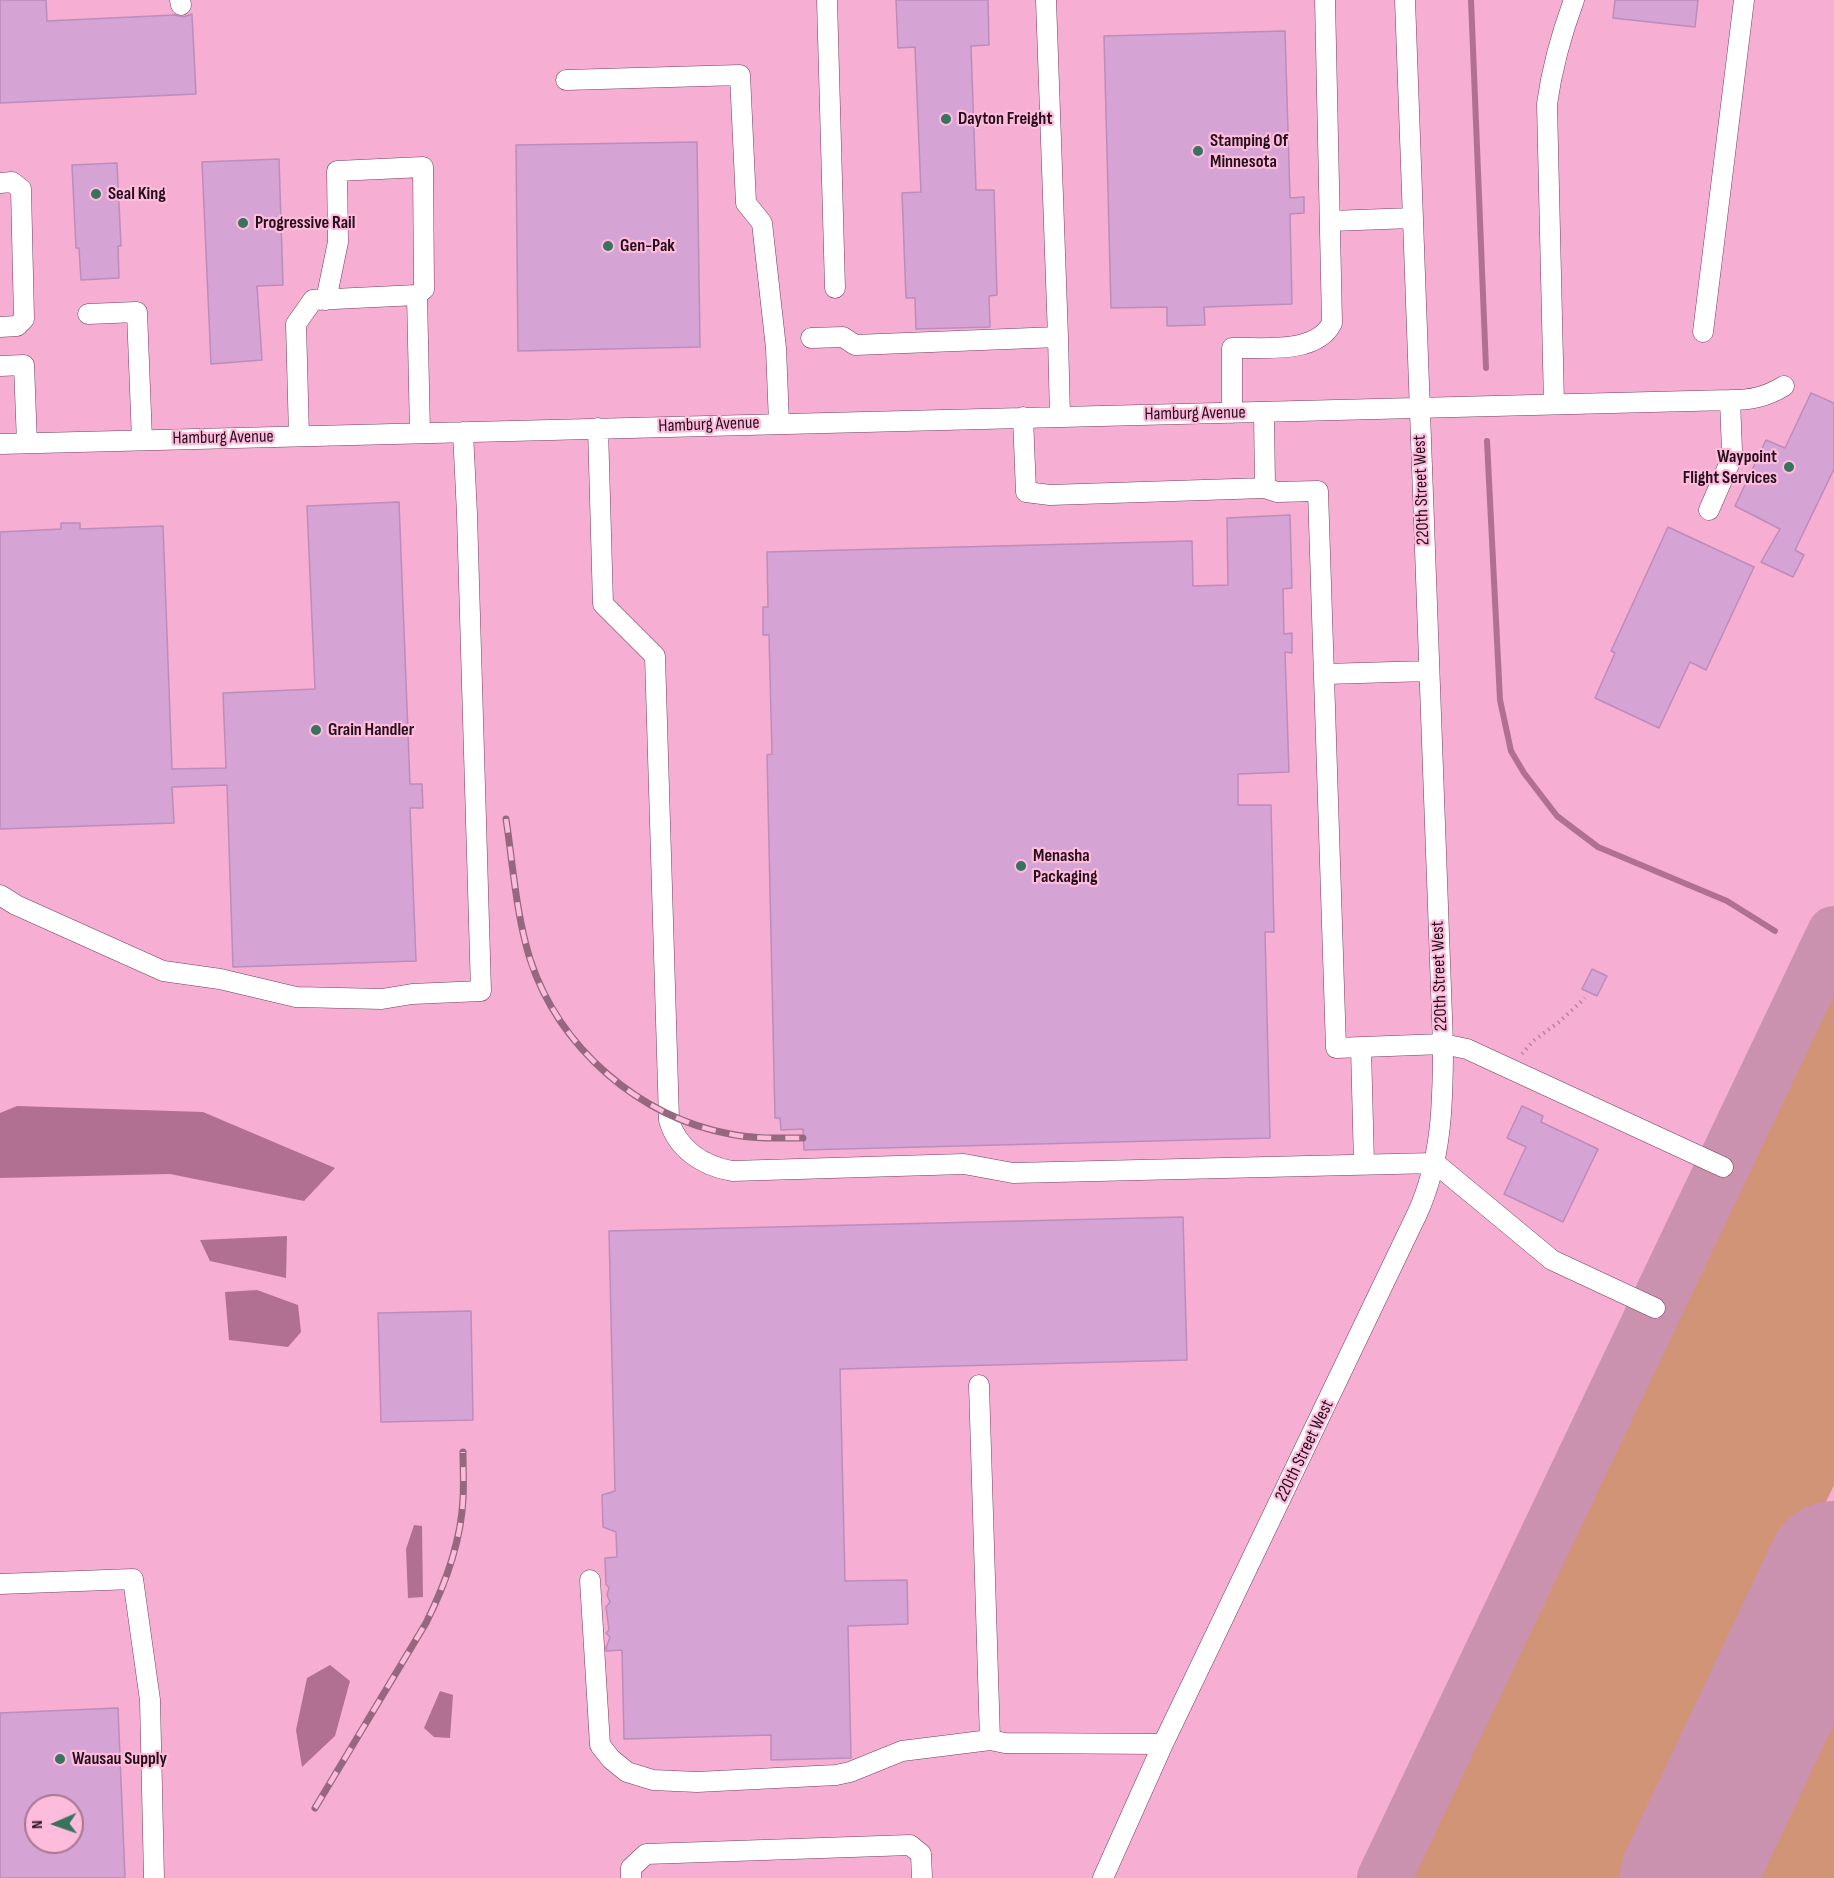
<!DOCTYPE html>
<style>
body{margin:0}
#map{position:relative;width:1834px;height:1878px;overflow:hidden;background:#febcdd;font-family:"Sofia Sans Condensed",sans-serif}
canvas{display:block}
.north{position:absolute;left:24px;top:1794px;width:60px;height:60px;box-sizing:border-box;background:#febcdd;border:2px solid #a7768f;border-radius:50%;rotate:268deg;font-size:16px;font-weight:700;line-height:24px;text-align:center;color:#250e1b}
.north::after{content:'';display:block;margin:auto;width:21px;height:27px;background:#37735d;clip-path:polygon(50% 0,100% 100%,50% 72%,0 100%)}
</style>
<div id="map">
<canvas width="1834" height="1878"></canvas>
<div class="north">N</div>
</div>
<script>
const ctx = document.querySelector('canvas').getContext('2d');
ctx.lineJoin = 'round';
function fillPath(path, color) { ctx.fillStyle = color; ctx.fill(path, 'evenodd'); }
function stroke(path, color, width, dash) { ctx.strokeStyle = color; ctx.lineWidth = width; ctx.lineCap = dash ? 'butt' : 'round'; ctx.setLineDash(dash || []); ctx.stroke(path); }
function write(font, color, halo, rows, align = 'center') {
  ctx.font = font + ' "Sofia Sans Condensed",sans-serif'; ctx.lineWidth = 4.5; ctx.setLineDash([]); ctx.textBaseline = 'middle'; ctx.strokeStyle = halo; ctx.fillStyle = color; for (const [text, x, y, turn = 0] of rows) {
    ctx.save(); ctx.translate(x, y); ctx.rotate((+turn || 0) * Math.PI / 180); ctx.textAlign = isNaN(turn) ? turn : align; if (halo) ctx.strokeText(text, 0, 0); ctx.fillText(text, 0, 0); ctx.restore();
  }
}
fillPath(new Path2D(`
 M0 0H1834V1878H0ZM36 1806H72V1842H36Z`), '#f6aed2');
fillPath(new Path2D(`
 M1834 979V1485L1647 1878H1404Z
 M1834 1650V1878H1725Z`), '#d29476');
fillPath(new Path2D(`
 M17 1106 203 1112 335 1168 304 1201 170 1174 0 1178V1113Z
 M287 1236 286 1278 210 1261 200 1240Z
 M257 1290 298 1305 301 1332 288 1347 229 1340 225 1292Z
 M414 1525 422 1526 423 1597 408 1598 406 1549Z
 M330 1665 350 1681 335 1736 302 1767 296 1730 307 1678Z
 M440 1691 453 1695 450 1738 434 1737 424 1728Z`), '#b17092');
stroke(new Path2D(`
 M1471 0 1486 368
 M1487 441 1500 700 1511 751 1524 773 1557 816 1598 847 1727 901 1775 931`), '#b17092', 6);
stroke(new Path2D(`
 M1384 1878 1834 933`), '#ca92ae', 54);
stroke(new Path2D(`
 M1687 1878 1834 1568`), '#ca92ae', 134);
const building = new Path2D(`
 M0 0H46L47 21 175 15 183 17 192 14 196 94 0 103Z
 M896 0H988L989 45 971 46 976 190H994L997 295 989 296 990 327 916 329 915 298H906L902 193 921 192 915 47 898 48Z
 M1615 0H1698L1695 27 1613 18Z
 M1285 31 1290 198 1304 197V213L1290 214 1292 304 1204 307 1205 325 1167 326V307L1111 308 1104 36Z
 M697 142 700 347 518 351 516 145Z
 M279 159 283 285 257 286 262 360 211 364 202 162Z
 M117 163 121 246H118L119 278 81 280 79 248H76L72 165Z
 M1811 393 1834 403V469L1795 550 1804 555 1793 577 1761 562 1780 529 1735 506 1766 440 1785 448Z
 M399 502 410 784H422L423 808H410L416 961 233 967 227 785 172 787 174 823 0 829V532L61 529V523H80V529L163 526 172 769 226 768 223 693 315 689 307 506Z
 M1290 515 1292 588 1283 589 1284 634 1292 633V653L1285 652 1289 772 1238 774V805H1271L1274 932H1265L1270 1138 804 1150 803 1129 781 1130 780 1118H775L767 755 772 754 769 635H763V607H768L767 552 1192 541 1193 586 1228 585 1227 518Z
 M1668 527 1754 567 1706 670 1690 662 1659 728 1595 698 1615 653 1611 651Z
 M1592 969 1607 976 1597 996 1582 989Z
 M1522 1106 1543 1116 1541 1122 1598 1149 1563 1222 1504 1194 1526 1147 1507 1138Z
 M1183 1217 1187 1360 840 1369 845 1581 907 1580 908 1624 848 1626 851 1758 771 1760V1735L624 1739 622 1650 606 1651V1648L610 1637 606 1633 609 1630 606 1607 610 1602 607 1595 609 1588 606 1584 605 1558 617 1557 616 1532 603 1527 602 1495 615 1491 609 1231Z
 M471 1311 473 1420 381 1422 378 1313Z
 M118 1708 125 1878H0V1713ZM36 1806H72V1842H36Z`);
fillPath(building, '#d5a3d4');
stroke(building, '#bd8cbb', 1.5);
const minor = new Path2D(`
 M180 0 181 5
 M827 0 835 288
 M1046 0 1058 337
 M566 80 740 75 746 203 762 223 776 348 779 423
 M0 183 12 182 21 189 24 319 17 326 0 327
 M1331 221 1412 218
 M326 300 338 242 337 171 423 167 424 289 417 295
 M88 314 137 312 142 440
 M1703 332 1744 0
 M811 338 843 337 855 345 1058 337 1060 417
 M0 366 24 365 27 443
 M1554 404 1547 104C1552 68 1561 35 1574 0
 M1232 413V348C1262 347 1316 355 1332 323L1325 0
 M1264 413 1265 488
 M1023 417 1026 492 1050 495 1265 488 1277 492 1318 491 1336 1048 1443 1044 1467 1049 1723 1167
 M598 428 603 604 655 656 669 1120C677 1149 703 1166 732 1171L964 1164 1013 1173 1435 1163 1552 1260 1655 1308
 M299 436 296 324 313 300 417 295 420 433
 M0 444 1730 400C1751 400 1766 397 1784 386
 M1709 510 1730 462 1732 451 1730 400
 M1325 674 1429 671
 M0 895 16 905 163 971 220 979 296 997 382 999 412 994 481 991 467 514 463 432
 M1361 1048 1364 1164
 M979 1385 990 1740 1005 1743 1163 1744
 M590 1580 600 1745 611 1759 627 1772 653 1780 697 1782 836 1775 850 1772 902 1751 990 1740
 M0 1584 133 1579 150 1700 154 1878
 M631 1878V1868L646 1854 910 1845 921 1854 922 1878
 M1103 1878 1163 1744 1417 1214C1442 1160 1443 1103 1443 1044L1405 0`);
stroke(minor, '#753e5c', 21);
stroke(new Path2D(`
 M1522 1054 1533 1041 1559 1022 1585 998`), '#b9859f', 4, [1.5, 4.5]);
stroke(minor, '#fff', 20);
const rail = new Path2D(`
 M506 819C513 865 516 914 530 959 559 1048 639 1117 730 1134 754 1139 779 1138 803 1138
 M315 1808 426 1623C445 1585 461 1542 463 1499 464 1483 463 1468 463 1452`);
stroke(rail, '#966880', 7);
stroke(rail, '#febcdd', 4.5, [14]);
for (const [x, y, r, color] of [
 [946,119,6,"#37735d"],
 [1198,151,6,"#37735d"],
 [96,194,6,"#37735d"],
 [243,223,6,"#37735d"],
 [608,246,6,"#37735d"],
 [1789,467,6,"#37735d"],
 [316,730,6,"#37735d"],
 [1021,866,6,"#37735d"],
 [60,1759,6,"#37735d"]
]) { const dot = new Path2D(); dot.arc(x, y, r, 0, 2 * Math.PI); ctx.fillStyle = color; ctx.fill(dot); stroke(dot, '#febcdd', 2); }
write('bold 18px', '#250e1b', '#febcdd', [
 ["Dayton Freight",958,119],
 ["Stamping Of",1210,141],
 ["Minnesota",1210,162],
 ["Seal King",108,194],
 ["Progressive Rail",255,223],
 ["Gen-Pak",620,246],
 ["Waypoint",1777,457,"right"],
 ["Flight Services",1777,478,"right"],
 ["Grain Handler",328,730],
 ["Menasha",1033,856],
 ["Packaging",1033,877],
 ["Wausau Supply",72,1759]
], 'left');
write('18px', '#250e1b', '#febcdd', [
 ["Hamburg Avenue",1195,414,-1],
 ["Hamburg Avenue",709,425,-2],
 ["Hamburg Avenue",223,438,-1],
 ["220th Street West",1422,490,-92],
 ["220th Street West",1440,976,-92],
 ["220th Street West",1305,1451,-64]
]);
</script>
